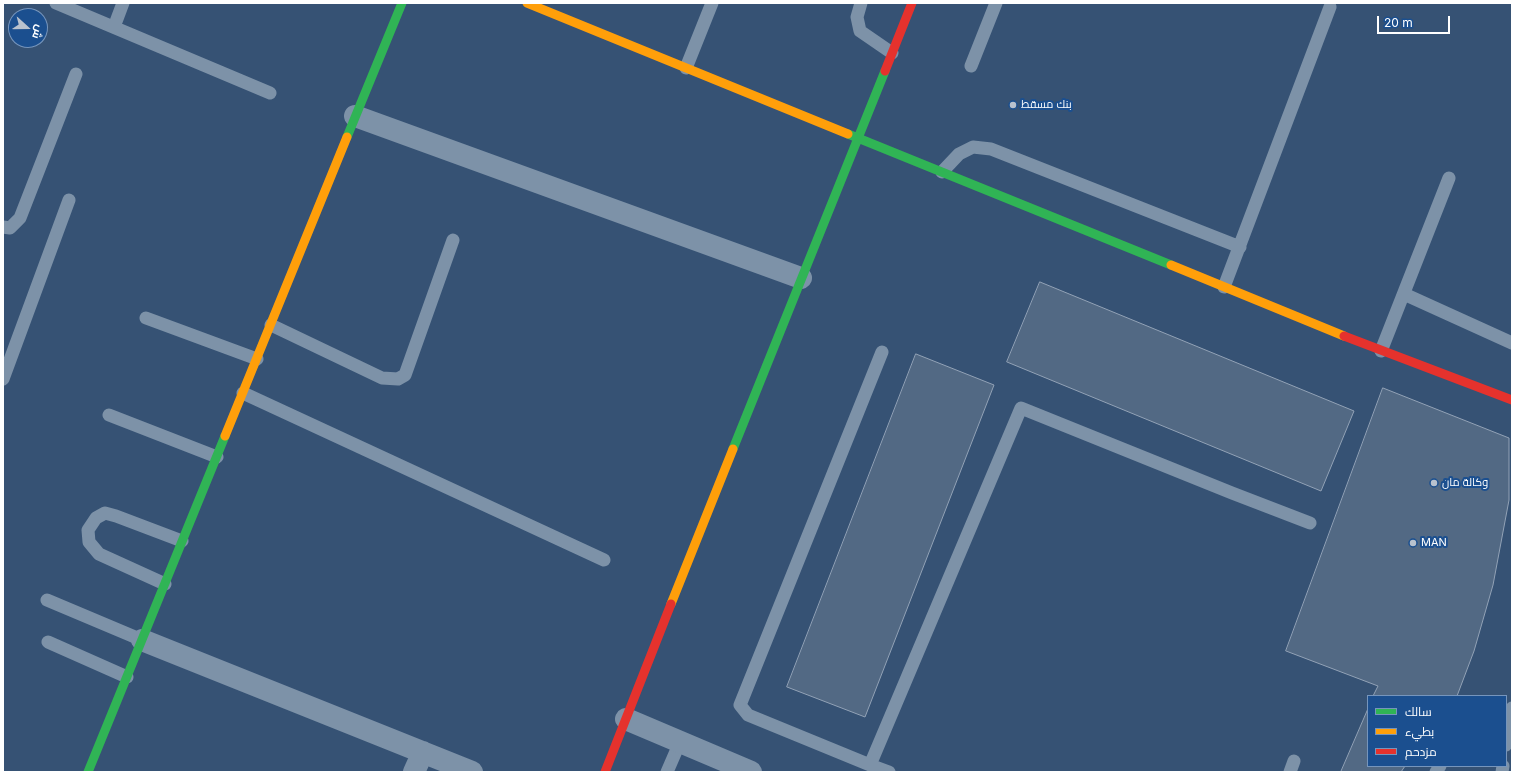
<!DOCTYPE html>
<meta charset="utf-8">
<style>
body{margin:0}
#map{position:relative;width:1515px;height:775px;overflow:hidden;background:#365274;font-family:Inter,Cairo,sans-serif}
canvas{display:block}
.frame{position:absolute;inset:0;border:4px solid #fff;pointer-events:none}
.legend{position:absolute;left:1367px;top:695px;width:140px;height:72px;box-sizing:border-box;background:#1b4f8f;border:1px solid #7695bc;margin:0;padding:5px 7px;list-style:none;font-size:12px;color:#fff}
.legend li{display:flex;align-items:center;gap:8px;height:20px}
.legend b{width:20px;border:1px solid #7695bc}
.north{position:absolute;left:8px;top:8px;width:40px;height:40px;box-sizing:border-box;background:#1b4f8f;border:1px solid #7695bc;border-radius:50%;rotate:111deg;font-size:11px;font-weight:700;line-height:16px;text-align:center;color:#fff}
.north::after{content:'';display:block;margin:auto;width:14px;height:18px;background:#b9c2ce;clip-path:polygon(50% 0,100% 100%,50% 72%,0 100%)}
.scale{position:absolute;left:1377px;top:16px;width:73px;height:18px;box-sizing:border-box;border:2px solid #fff;border-top:0;padding-left:5px;font-size:12px;line-height:14px;white-space:nowrap;color:#fff;-webkit-text-stroke:3px #1b4f8f;paint-order:stroke}
</style>
<div id="map">
<canvas width="1515" height="775"></canvas>
<div class="frame"></div>
<ul class="legend">
<li><b style="height:5px;background:#30b455"></b>سالك</li>
<li><b style="height:5px;background:#ff9f0a"></b>بطيء</li>
<li><b style="height:5px;background:#e5322d"></b>مزدحم</li>
</ul>
<div class="north">ش</div>
<div class="scale">20 m</div>
</div>
<script>
const ctx = document.querySelector('canvas').getContext('2d');
ctx.lineJoin = 'round';
function fillPath(path, color) { ctx.fillStyle = color; ctx.fill(path, 'evenodd'); }
function stroke(path, color, width, dash) { ctx.strokeStyle = color; ctx.lineWidth = width; ctx.lineCap = dash ? 'butt' : 'round'; ctx.setLineDash(dash || []); ctx.stroke(path); }
function write(font, color, halo, rows, align = 'center') {
  ctx.font = font + ' Inter,Cairo,sans-serif'; ctx.lineWidth = 4; ctx.setLineDash([]); ctx.textBaseline = 'middle'; ctx.strokeStyle = halo; ctx.fillStyle = color; for (const [text, x, y, turn = 0] of rows) {
    ctx.save(); ctx.translate(x, y); ctx.rotate((+turn || 0) * Math.PI / 180); ctx.textAlign = isNaN(turn) ? turn : align; if (halo) ctx.strokeText(text, 0, 0); ctx.fillText(text, 0, 0); ctx.restore();
  }
}
const building = new Path2D(`
 M1040 282 1354 411 1321 491 1007 362Z
 M916 354 994 385 865 717 787 687Z
 M1383 388 1509 438V500L1493 585 1474 651 1457 696H1373L1378 686 1286 651Z
 M1368 709V766H1405L1401 772H1341Z`);
fillPath(building, '#526984');
stroke(building, '#92a2b6', 1);
stroke(new Path2D(`
 M56 3 270 93
 M861 3 857 17 860 31 892 53
 M114 27 123 3
 M971 66 996 3
 M686 68 712 3
 M942 172 959 154 973 147 991 149 1240 247
 M3 227 10 228 20 218 76 74
 M1224 287 1330 7
 M1404 294 1512 343
 M146 318 257 359
 M271 325 382 378 398 379 405 375 453 240
 M1381 351 1449 178
 M3 379 69 200
 M243 393 604 560
 M109 415 217 457
 M165 584 99 554 89 542 88 530 96 518 105 513 116 516 182 541
 M47 600 142 640
 M48 642 127 677
 M1506 745 1512 708
 M870 765 748 715 740 705 882 352
 M667 772 680 742
 M889 772 870 765 1021 408 1232 493 1310 523
 M1290 772 1294 761
 M1436 772 1440 766
 M1502 772 1503 766`), '#7d92a8', 13);
stroke(new Path2D(`
 M355 116 801 278
 M142 640 472 772
 M626 719 751 772
 M414 772 423 752`), '#7d92a8', 22);
stroke(new Path2D(`
 M848 134 1171 265
 M347 137 402 3
 M733 449 885 71
 M88 772 225 436`), '#30b455', 9);
stroke(new Path2D(`
 M527 3 848 134
 M1171 265 1344 336
 M225 436 347 137
 M671 604 733 449`), '#ff9f0a', 9);
stroke(new Path2D(`
 M885 71 912 3
 M1344 336 1512 400
 M605 772 671 604`), '#e5322d', 9);
for (const [x, y, r, color] of [
 [1013,105,4,"#b9c2ce"],
 [1434,483,4,"#b9c2ce"],
 [1413,543,4,"#b9c2ce"]
]) { const dot = new Path2D(); dot.arc(x, y, r, 0, 2 * Math.PI); ctx.fillStyle = color; ctx.fill(dot); stroke(dot, '#1b4f8f', 1.5); }
write('11px', '#fff', '#1b4f8f', [
 ["بنك مسقط",1021,105],
 ["وكالة مان",1442,483],
 ["MAN",1421,543]
], 'left');
</script>
